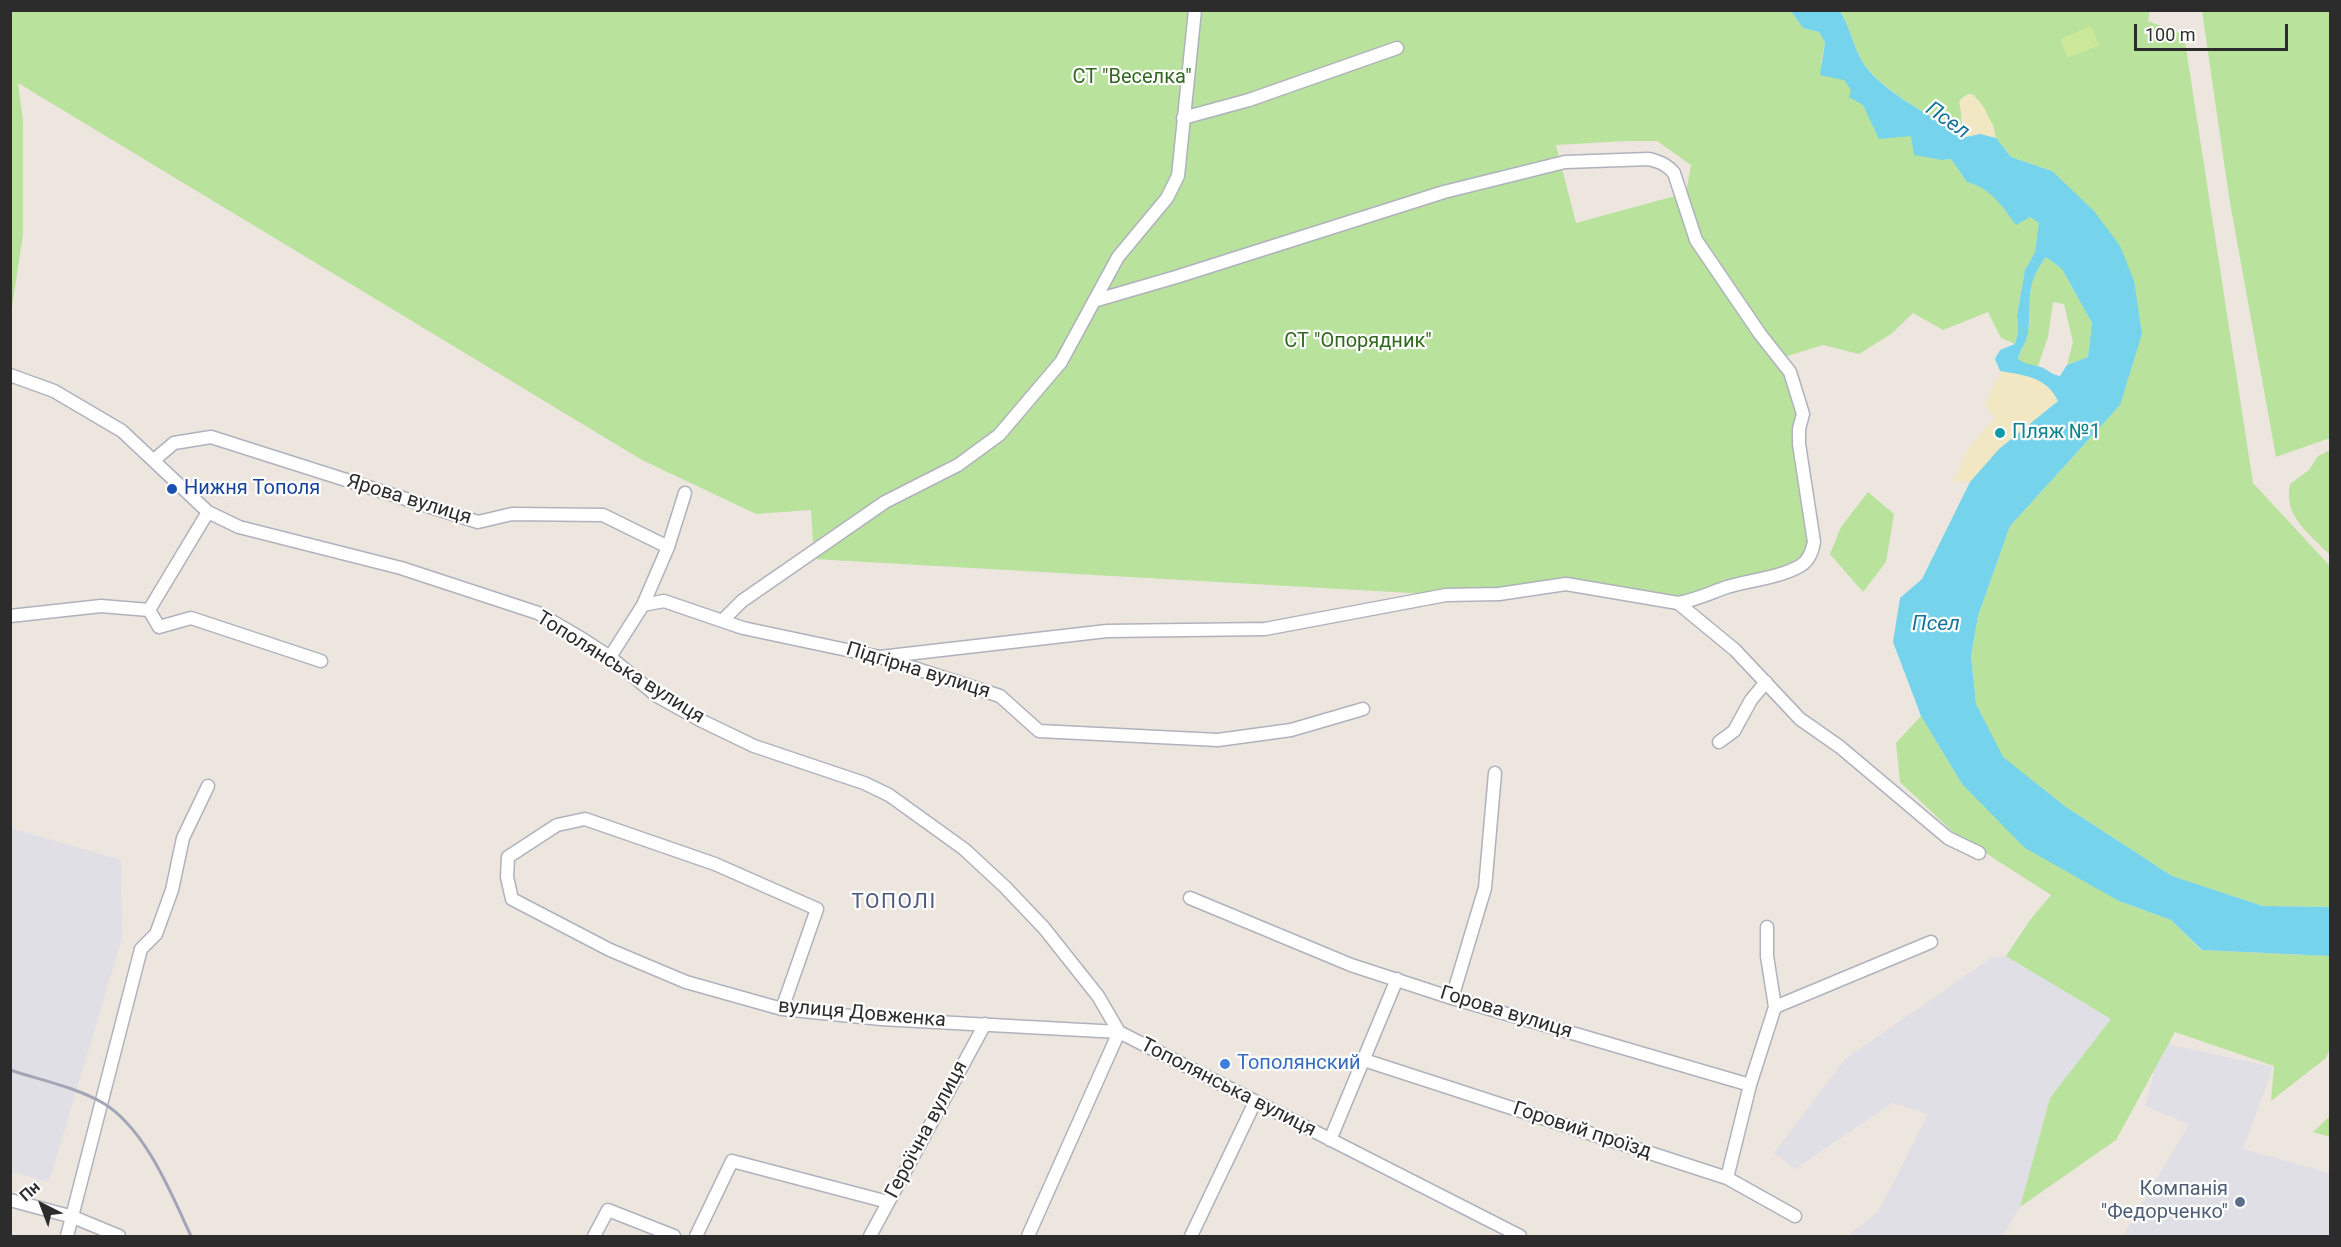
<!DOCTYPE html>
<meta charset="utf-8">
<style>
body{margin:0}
#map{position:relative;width:2341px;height:1247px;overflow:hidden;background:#ede6df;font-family:Roboto,sans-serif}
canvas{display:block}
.frame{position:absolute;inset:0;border:12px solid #2c2c2c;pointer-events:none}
.north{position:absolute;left:12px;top:1175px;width:60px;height:60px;-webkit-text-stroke:4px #fff;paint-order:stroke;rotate:318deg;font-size:16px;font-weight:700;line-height:24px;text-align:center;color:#2c2c2c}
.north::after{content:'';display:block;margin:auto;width:21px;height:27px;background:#2c2c2c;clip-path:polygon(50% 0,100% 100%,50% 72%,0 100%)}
.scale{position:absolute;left:2134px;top:24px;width:154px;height:27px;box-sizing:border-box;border:3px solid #2c2c2c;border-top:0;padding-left:8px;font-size:18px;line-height:21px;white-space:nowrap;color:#2c2c2c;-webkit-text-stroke:4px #fff;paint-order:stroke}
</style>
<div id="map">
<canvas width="2341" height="1247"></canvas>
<div class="frame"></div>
<div class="north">Пн</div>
<div class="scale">100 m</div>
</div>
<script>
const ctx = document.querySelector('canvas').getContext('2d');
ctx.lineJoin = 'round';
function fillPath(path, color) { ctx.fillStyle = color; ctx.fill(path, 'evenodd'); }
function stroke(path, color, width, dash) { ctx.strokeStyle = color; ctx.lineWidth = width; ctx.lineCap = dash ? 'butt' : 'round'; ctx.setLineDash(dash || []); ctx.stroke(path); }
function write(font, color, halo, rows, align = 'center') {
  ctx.font = font + ' Roboto,sans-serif'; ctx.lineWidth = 4.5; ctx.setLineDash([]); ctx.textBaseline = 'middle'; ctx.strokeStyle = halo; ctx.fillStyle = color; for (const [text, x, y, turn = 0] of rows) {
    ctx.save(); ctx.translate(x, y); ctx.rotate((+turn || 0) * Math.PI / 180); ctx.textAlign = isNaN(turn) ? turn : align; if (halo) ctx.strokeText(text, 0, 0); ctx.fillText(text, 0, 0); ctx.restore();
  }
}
fillPath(new Path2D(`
 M11 828 121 860 122 938 49 1182 11 1172Z
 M2006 956 2112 1019 2050 1098 2020 1207 2003 1236H1847L1878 1212 1928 1114 1892 1103 1795 1169 1774 1153 1845 1059 1991 958Z
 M2162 1043 2273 1067 2243 1149 2327 1172 2330 1167V1236H2123L2189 1124 2145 1106Z`), '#e1dfe6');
fillPath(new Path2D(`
 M11 10 1791 11 1803 28 1819 32 1825 42 1821 63 1844 80 1863 104 1872 121 1911 136 1942 160 1951 159 1967 182C1993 189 2000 204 2016 224L2030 217 2040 223 2035 252 2025 270 2017 315 2018 333 2015 344 2001 338 1988 312 1943 330 1913 313 1891 334 1859 354 1823 345 1781 358 1790 372 1814 542 1808 560 1695 600 1566 584 1446 595 814 559 811 510 756 514 642 460 18 83 23 121V235L11 313ZM1626 141H1657L1691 165 1686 193 1576 223 1556 145Z
 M1840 11H2150L2148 21 2184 35 2253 483 2330 566V907L2263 906 2172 876 2066 807 2002 757 1976 704 1971 656 1978 616 2010 526 2120 405 2052 171 2011 157 1996 138 1993 125 1974 95 1968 94 1962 98 1961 119 1966 137C1937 119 1879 90 1862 61 1853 46 1850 27 1840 11Z
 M2202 11H2330V438L2276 457 2229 197Z
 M2046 257 2062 269 2092 323 2088 357 2067 365 2073 342 2064 304 2053 302 2048 337 2038 366H2029L2018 360C2020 351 2027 342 2028 333 2032 300 2024 286 2046 257Z
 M2330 450V555C2309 533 2283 517 2290 484L2309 470 2318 456Z
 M1868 492 1894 514 1886 562 1863 592 1830 554 1841 527Z
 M1921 716 1962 784 2119 901 2171 920 2201 950 2330 956V1048L2326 1058 2271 1101 2274 1066 2175 1032 2116 1140 2020 1207 2050 1098 2111 1019 2006 956 2030 920 2051 895 1953 832 1900 782 1896 743Z
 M2330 1116V1137L2313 1132Z`), '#b9e29d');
fillPath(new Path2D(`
 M1969 94C1983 98 1993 125 1996 138L1980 134 1966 137 1959 102 1962 98Z
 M2000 371C2024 375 2046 377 2058 401L1999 449 1970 482 1953 481 1968 449 1995 418 1985 405Z`), '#f1e7c3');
fillPath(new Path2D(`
 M2091 26 2099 45 2068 58 2060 39Z`), '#cce999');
fillPath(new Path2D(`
 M1791 11H1840C1850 27 1853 46 1862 61 1878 90 1937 119 1966 137L1980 134 1996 138 2011 157 2052 171 2094 211 2120 246 2134 281 2142 334 2120 405 2010 526 1978 616 1971 656 1976 704 2003 757 2066 807 2172 876 2263 906 2330 907V956L2202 950 2171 920 2119 901 2025 848 1962 784 1921 716 1893 642 1900 598 1922 579 1970 482 1999 449 2058 401C2047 377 2024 375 2000 371L1995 359 2000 350 2015 344 2018 333 2017 315 2025 270 2035 252 2039 223 2030 217 2016 225C2001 205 1992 189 1967 182L1951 159 1942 160 1914 155 1911 136 1879 139 1863 105 1849 97 1851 90 1844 80 1820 75 1825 42 1819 32 1803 28ZM2046 257 2062 269 2092 323 2088 357 2067 365 2060 376C2051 375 2045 367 2037 366 2029 364 2025 364 2018 359 2020 350 2027 342 2028 333 2032 301 2024 286 2046 257Z`), '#75d3ec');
const minor = new Path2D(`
 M1183 118 1249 100 1397 48
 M10 375 54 391 122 431 208 512 239 527 401 568 538 613 584 640 610 657 657 696 700 720 754 746 864 783 889 795 964 849 1005 887 1044 928 1098 996 1119 1032 1520 1236
 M154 460 174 443 211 437 478 522 512 514 603 515 668 547
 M1678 603 1735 650 1800 719 1840 747 1948 838 1979 853
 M643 605 664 601 743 628 880 657 1000 696 1039 731 1218 740 1291 730 1363 709
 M149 610 208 512
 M10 616 101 606 149 610 159 627 191 618 321 661
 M723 620 742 601 885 502 958 465 999 435 1061 362 1118 257 1167 198 1178 176 1195 10
 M610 657 643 605 668 547 685 493
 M880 657 1107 631 1265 629 1446 595 1499 594 1566 584 1678 603C1696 600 1710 593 1727 587 1750 580 1779 578 1800 566 1809 561 1812 552 1814 542L1799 444V429L1803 414 1790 372 1760 334 1696 240 1674 173C1666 164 1660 162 1649 159L1565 162 1444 192 1176 277 1097 300
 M1719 742 1734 731 1751 700 1766 682
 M1190 898 1351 965 1452 998 1750 1085 1775 1007 1931 942
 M1767 927V956L1775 1007
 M1452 998 1485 888 1495 773
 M782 1009 817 909 715 864 585 819 557 825 508 857 507 877 512 899 610 950 686 982 782 1009 881 1019 1119 1032 1028 1236
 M1364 1060 1727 1178 1795 1216
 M1330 1140 1397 979
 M1727 1178 1750 1085
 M10 1200 73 1217 119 1236
 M67 1236 141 949 156 934 172 890 183 838 208 786
 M594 1236 608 1210 674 1236
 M696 1236 732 1161 888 1202
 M870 1236 985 1024
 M1191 1236 1255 1102`);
stroke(minor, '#afb2bc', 15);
stroke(minor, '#fff', 12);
stroke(new Path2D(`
 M10 1070C40 1080 75 1087 103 1103 145 1128 171 1193 191 1236`), '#a1a5b6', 3);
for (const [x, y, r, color] of [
 [2000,433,6,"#0f9aa8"],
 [172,489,6,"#1a4fb4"],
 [1225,1064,6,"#3f7fe0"],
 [2240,1202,6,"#5c6f8a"]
]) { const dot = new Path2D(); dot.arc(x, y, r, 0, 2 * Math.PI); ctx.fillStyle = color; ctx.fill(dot); stroke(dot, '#fff', 2); }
write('20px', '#31681d', '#fff', [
 ["СТ \"Веселка\"",1132,78],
 ["СТ \"Опорядник\"",1358,342]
]);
write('20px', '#0d838f', '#fff', [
 ["Пляж №1",2012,433]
], 'left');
write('20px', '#164399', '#fff', [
 ["Нижня Тополя",184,489]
], 'left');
write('20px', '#2c2c2c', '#fff', [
 ["Ярова вулиця",409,500,17],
 ["Тополянська вулиця",620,668,32],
 ["Підгірна вулиця",918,671,17],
 ["Горова вулиця",1506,1013,17],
 ["вулиця Довженка",862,1014,5],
 ["Тополянська вулиця",1228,1088,27],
 ["Героїчна вулиця",927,1130,-62],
 ["Горовий проїзд",1582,1131,18]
]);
write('20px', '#366cbe', '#fff', [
 ["Тополянский",1237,1064]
], 'left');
write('20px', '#4e5e75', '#fff', [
 ["Компанія",2228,1190],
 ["\"Федорченко\"",2228,1213]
], 'right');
write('italic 21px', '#11749b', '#fff', [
 ["Псел",1947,121,35],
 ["Псел",1936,625]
]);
ctx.letterSpacing = '1.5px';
write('21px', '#4d587c', '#fff', [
 ["ТОПОЛІ",894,903]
]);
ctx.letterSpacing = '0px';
</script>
